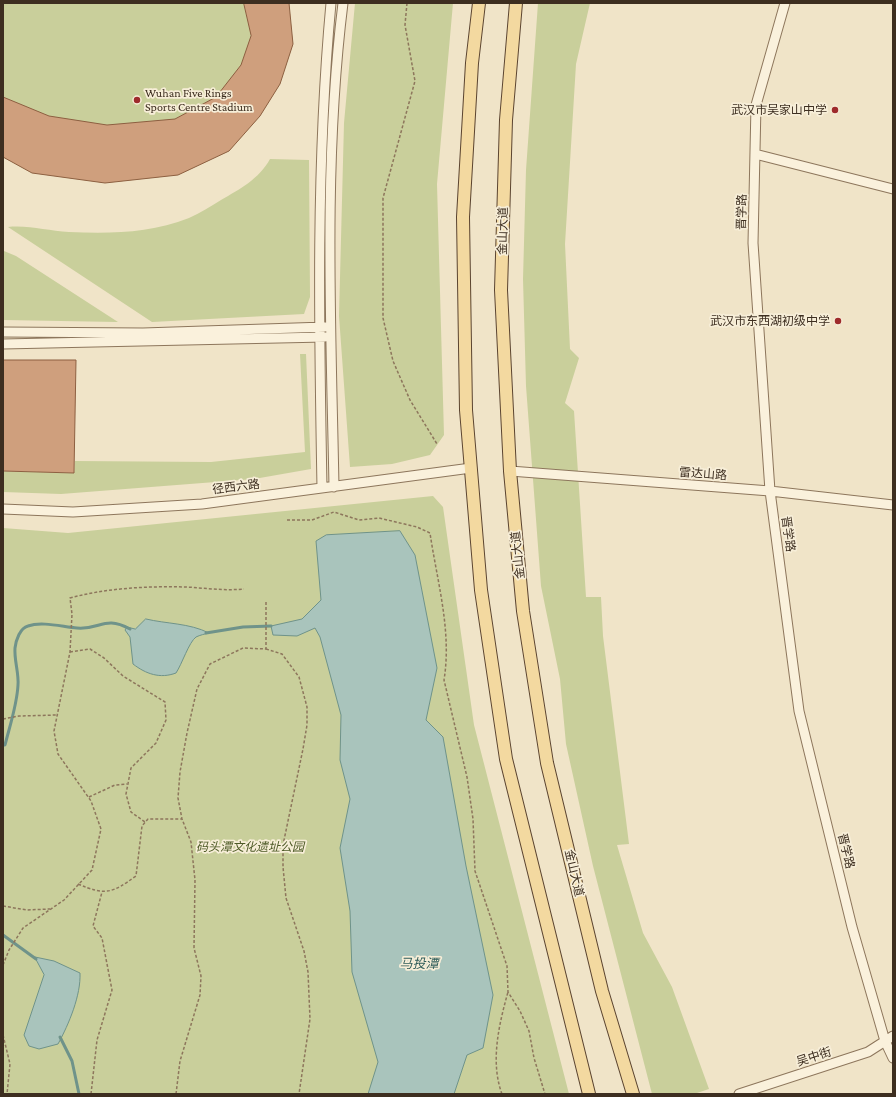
<!DOCTYPE html>
<meta charset="utf-8">
<style>
body{margin:0}
#map{position:relative;width:896px;height:1097px;overflow:hidden;background:#f0e4c8;font-family:"Crimson Pro",serif}
canvas{display:block}
.frame{position:absolute;inset:0;border:4px solid #3d2e20;pointer-events:none}
</style>
<div id="map">
<canvas width="896" height="1097"></canvas>
<div class="frame"></div>
</div>
<script>
const ctx = document.querySelector('canvas').getContext('2d');
ctx.lineJoin = 'round';
function fillPath(path, color) { ctx.fillStyle = color; ctx.fill(path, 'evenodd'); }
function stroke(path, color, width, dash) { ctx.strokeStyle = color; ctx.lineWidth = width; ctx.lineCap = dash ? 'butt' : 'round'; ctx.setLineDash(dash || []); ctx.stroke(path); }
function write(font, color, halo, rows, align = 'center') {
  ctx.font = font + ' "Crimson Pro","Noto Sans SC",serif'; ctx.lineWidth = 3.5; ctx.setLineDash([]); ctx.textBaseline = 'middle'; ctx.strokeStyle = halo; ctx.fillStyle = color; for (const [text, x, y, turn = 0] of rows) {
    ctx.save(); ctx.translate(x, y); ctx.rotate((+turn || 0) * Math.PI / 180); ctx.textAlign = isNaN(turn) ? turn : align; if (halo) ctx.strokeText(text, 0, 0); ctx.fillText(text, 0, 0); ctx.restore();
  }
}
fillPath(new Path2D(`
 M3 3H289L293 44 280 84 260 116 229 151 178 175 105 183 32 173 3 157Z
 M355 3H453L437 184 444 435 430 455 392 464 350 467 339 316 344 123Z
 M538 3H590L576 64 565 244 570 349 579 358 565 403 574 411 586 597H601L603 636 629 844 617 845 643 933 672 987 709 1089 694 1094H652L593 866 566 744 560 679 541 586 526 386 523 279 526 170Z
 M270 159 309 160 310 297 304 314 152 322 8 227C29 225 48 231 69 232 111 234 150 233 189 218 200 213 211 206 221 200 240 189 259 179 270 159Z
 M4 251 16 256 118 322 3 320Z
 M300 354H306L311 469 254 479 61 494 3 492V471L74 473 75 461 211 462 305 452Z
 M433 496 443 507 474 725 569 1094H3V528L68 533Z`), '#c9cf9b');
const water = new Path2D(`
 M400 531 415 555 437 668 426 720 443 737 466 866 493 995 483 1048 467 1055 454 1094H368L378 1062 352 972 350 911 340 848 350 799 340 760 341 715 320 637 315 628 297 636 273 635 271 626 302 619 321 600 316 541 326 535Z
 M146 619C167 624 189 623 209 633 205 634 200 635 196 637 189 642 182 664 176 673 160 679 146 674 133 664L130 637 125 630 127 627 135 629Z
 M35 957 54 961 80 973C81 995 69 1024 58 1044L39 1049 29 1046 24 1035 44 975Z`);
fillPath(water, '#a9c4bc');
stroke(water, '#6f938a', 1);
stroke(new Path2D(`
 M206 633 243 627 271 626
 M3 745H5C10 725 17 705 18 685 19 673 14 660 15 648 16 640 20 628 28 626 42 621 63 627 77 628 101 630 104 615 130 629
 M3 935 36 959
 M60 1037 72 1061 79 1094`), '#6f938a', 3);
const building = new Path2D(`
 M244 3H289L293 44 280 84 260 116 229 151 178 175 105 183 32 173 3 157V97L49 116 107 125 175 119 216 97 241 65 251 36Z
 M3 360H76L74 473 3 471Z`);
fillPath(building, '#cf9f7d');
stroke(building, '#8d5f41', 1);
const minor = new Path2D(`
 M785 3 756 105 753 243 770 491 799 711 852 927 885 1041 893 1058
 M755 154 893 189
 M3 332 143 333 325 327
 M3 344 325 337
 M510 471 770 491 893 505
 M334 487C331 326 323 163 343 3
 M322 488C319 326 316 164 331 3
 M3 509 73 512 202 504 471 468
 M739 1094 868 1052 893 1036`);
const major = new Path2D(`
 M479 3 472 63 463 217 466 410 481 590 506 759 589 1094
 M516 3 506 120 501 290 510 471 523 611 547 763 602 991 633 1094`);
stroke(minor, '#8d765c', 11);
stroke(major, '#5b4430', 14);
stroke(new Path2D(`
 M407 3 405 25 415 81 383 198V318L393 361 410 400 437 444
 M287 520H312L334 512 359 520 379 518 417 527 430 533C437 581 452 631 444 680L467 777 473 819 475 871 507 966 508 992 520 1011 529 1031 534 1058 545 1094
 M266 649 282 654 299 677 307 707V725L303 749 283 845V867L286 898 304 951 308 972 310 1019 299 1094
 M70 652 90 649 104 658 123 676 165 702 166 720 156 743 131 768 126 794 131 812 145 822
 M3 719 19 716 57 715
 M89 797 115 785 127 784
 M78 884C106 896 112 893 136 876L142 826 148 819H182
 M3 906 27 910 50 909
 M3 965 9 950 23 928 64 900 92 870 101 829 91 801 58 754 54 731 70 652 72 614 70 598C107 588 147 586 186 587 205 588 224 591 244 589
 M3 1035 10 1064 7 1094
 M91 1094 97 1040 112 990 102 938 93 926 102 892
 M176 1094 180 1061 200 995 201 976 194 948 195 880 191 842 182 819 178 798 180 772 187 733 197 689 210 664 243 648 266 649V601
 M502 1094C490 1062 499 1024 508 992`), '#8d765c', 1.5, [3, 2]);
stroke(minor, '#faf1dc', 9);
stroke(major, '#f3d9a0', 12);
for (const [x, y, r, color] of [
 [137,100,4,"#9e2a2b"],
 [835,110,4,"#9e2a2b"],
 [838,321,4,"#9e2a2b"]
]) { const dot = new Path2D(); dot.arc(x, y, r, 0, 2 * Math.PI); ctx.fillStyle = color; ctx.fill(dot); stroke(dot, '#f7eed8', 1.5); }
write('12px', '#3d2e20', '#f7eed8', [
 ["Wuhan Five Rings",145,93,"left"],
 ["Sports Centre Stadium",145,107,"left"],
 ["武汉市吴家山中学",827,110],
 ["武汉市东西湖初级中学",830,321]
], 'right');
write('12px', '#3d2e20', '#f7eed8', [
 ["晋学路",742,212,-89],
 ["金山大道",503,231,-89],
 ["雷达山路",703,474,4],
 ["径西六路",236,487,-7],
 ["晋学路",788,534,82],
 ["金山大道",518,555,-96],
 ["晋学路",846,851,76],
 ["金山大道",574,873,77],
 ["吴中街",814,1057,-18]
]);
write('italic 12px', '#4d5a26', '#f7eed8', [
 ["码头潭文化遗址公园",250,847]
]);
write('italic 13px', '#2f5d5a', '#f7eed8', [
 ["马投潭",419,964]
]);
</script>
